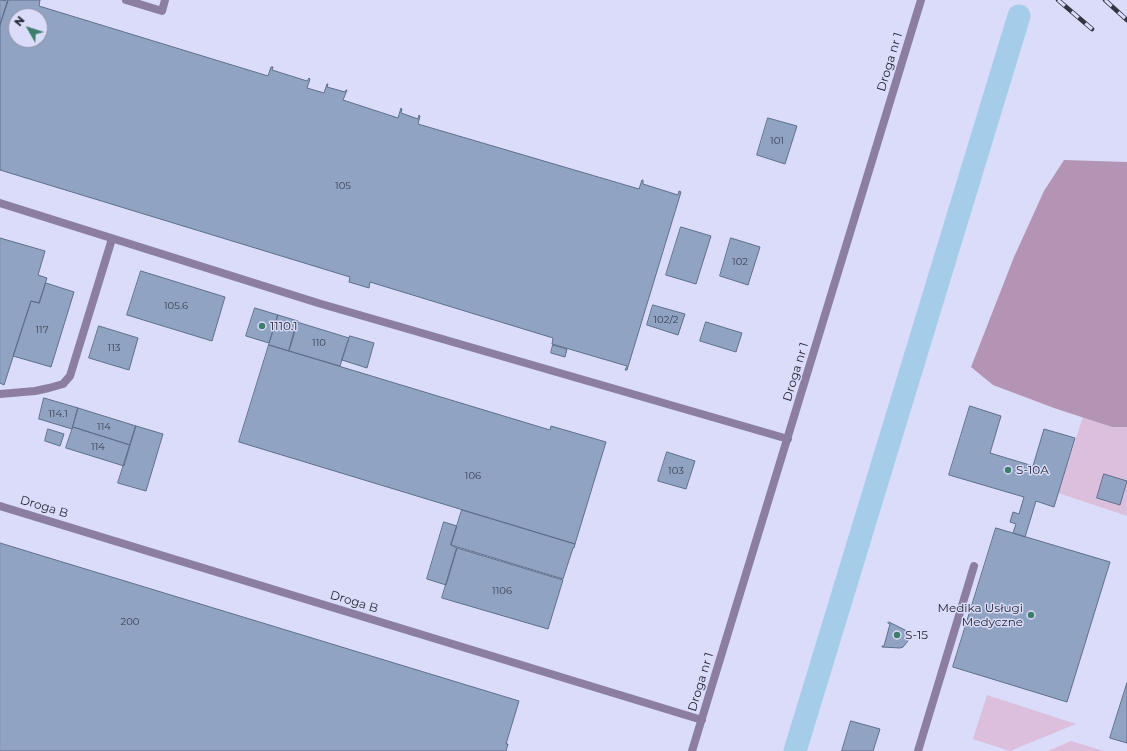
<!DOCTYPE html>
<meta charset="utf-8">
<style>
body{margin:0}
#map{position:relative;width:1127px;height:751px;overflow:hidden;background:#dadcf9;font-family:Montserrat,sans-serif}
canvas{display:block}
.north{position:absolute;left:8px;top:8px;width:40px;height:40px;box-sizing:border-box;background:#dadcf9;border:1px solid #8f91a7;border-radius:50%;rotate:309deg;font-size:11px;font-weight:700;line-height:16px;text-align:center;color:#1f202d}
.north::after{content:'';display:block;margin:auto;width:14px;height:18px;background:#3d7d6c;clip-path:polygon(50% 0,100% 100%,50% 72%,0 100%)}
</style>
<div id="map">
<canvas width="1127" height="751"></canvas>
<div class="north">N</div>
</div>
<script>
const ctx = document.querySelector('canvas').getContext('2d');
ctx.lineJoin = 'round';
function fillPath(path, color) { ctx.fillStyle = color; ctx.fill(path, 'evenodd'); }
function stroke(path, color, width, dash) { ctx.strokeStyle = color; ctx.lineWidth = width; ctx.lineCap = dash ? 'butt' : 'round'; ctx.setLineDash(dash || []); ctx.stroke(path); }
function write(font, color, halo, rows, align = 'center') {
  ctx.font = font + ' Montserrat,sans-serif'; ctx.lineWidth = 3; ctx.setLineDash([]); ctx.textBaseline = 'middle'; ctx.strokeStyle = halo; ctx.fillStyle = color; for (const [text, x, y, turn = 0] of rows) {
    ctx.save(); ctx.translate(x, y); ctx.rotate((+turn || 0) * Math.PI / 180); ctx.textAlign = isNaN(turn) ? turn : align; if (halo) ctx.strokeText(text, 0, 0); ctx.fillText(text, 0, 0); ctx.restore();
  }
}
fillPath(new Path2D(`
 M1083 417 1111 427H1127V516L1058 493Z
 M987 695 1076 724 1010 751 973 739Z
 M1071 741 1104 751H1048Z`), '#dcbfdd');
fillPath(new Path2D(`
 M1064 160 1127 162V427H1112L1054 408 993 385 971 367 1014 257 1044 191Z`), '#b394b4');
stroke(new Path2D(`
 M795 751 1019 16`), '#a5cce8', 23);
const building = new Path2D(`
 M0 0 8 1 0 25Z
 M8 0H40L39 6 268 76 271 67H273L272 70 307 81 309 78 310 79 307 88 324 93 327 84H328L327 87 345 92 346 90H347L343 100 398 118 401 108 402 109 401 113 418 119 419 115 420 116 418 124 639 189 642 180H643V184L678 195 679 191 681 192 627 370H625L627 366 552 344 553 338 370 282 369 288 349 282 350 277 0 170V25ZM16 16H40V40H16Z
 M768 118 797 126 785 164 757 155Z
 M681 227 711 236 696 284 666 275Z
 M0 238 45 251 38 275 47 278 39 303 31 301 4 385 0 383Z
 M731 238 760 247 748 285 720 276Z
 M141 271 225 297 212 341 127 315Z
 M46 283 74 292 51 367 13 356 31 301 39 303Z
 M653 305 685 314 678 335 647 325Z
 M255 308 278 315 269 343 246 336Z
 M278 315 298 321 289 351 269 345Z
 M297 322 349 338 340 366 289 351Z
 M706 322 742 333 736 352 700 341Z
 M99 326 138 338 129 370 89 358Z
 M350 336 374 343 367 368 342 360Z
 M269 345 550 430 551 426 606 442 575 544 239 442Z
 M553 345 567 349 565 357 551 353Z
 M44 398 78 408 72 429 39 419Z
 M970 406 1001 416 990 453 1033 466 1044 429 1075 438 1054 507 1036 501 1025 537 1013 533 1016 524 1010 522 1013 512 1019 514 1024 497 949 475Z
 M78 408 136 426 130 445 73 427Z
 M136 426 163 434 146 491 118 483Z
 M73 427 130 445 124 466 66 448Z
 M48 429 64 434 60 446 45 441Z
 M667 452 695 461 686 489 658 481Z
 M1104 474 1127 481 1120 505 1097 498Z
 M462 510 575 544 574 548H573L563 579 451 545Z
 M444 522 457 526 451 545 457 548 446 585 427 579Z
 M996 528 1110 562 1067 702 953 667Z
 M0 543 519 701 506 744H508L506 751H0Z
 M457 548 563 580 548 629 442 598Z
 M889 622 905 630 908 633V641L903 647 900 648 882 647V646H884L890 624 888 623Z
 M1127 683V743L1110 738Z
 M851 721 880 729 873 751H842Z`);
fillPath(building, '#90a3c2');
stroke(building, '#5e6f8b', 1);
stroke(new Path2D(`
 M126 0 162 11 165 0
 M0 203 318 303 788 439
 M0 394 35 391 49 388 63 384 70 376 112 239
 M0 506 702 720
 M692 751 921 0
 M918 751 974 566`), '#8c7ea0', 8);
const rail = new Path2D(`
 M1058 0 1092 29
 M1105 0 1127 20`);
stroke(rail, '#343544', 4.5);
stroke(rail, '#dadcf9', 3, [9]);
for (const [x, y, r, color] of [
 [262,326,4,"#3d7d6c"],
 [1008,470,4,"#3d7d6c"],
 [1031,615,4,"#3d7d6c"],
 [897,635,4,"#3d7d6c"]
]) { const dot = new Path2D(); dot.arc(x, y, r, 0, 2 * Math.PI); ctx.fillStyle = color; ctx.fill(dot); stroke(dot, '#dadcf9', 1.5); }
write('10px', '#3b4152', null, [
 ["101",777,141],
 ["105",343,186],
 ["102",740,262],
 ["105.6",176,306],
 ["102/2",666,320],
 ["117",42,330],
 ["110",319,343],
 ["113",114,348],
 ["114.1",58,414],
 ["114",104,427],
 ["114",98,447],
 ["103",676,471],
 ["106",473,476],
 ["1106",502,591],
 ["200",130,622]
]);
write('12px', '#1f202d', '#dadcf9', [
 ["Droga nr 1",890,62,-73],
 ["Droga nr 1",796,372,-73],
 ["Droga B",44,507,17],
 ["Droga B",354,602,17],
 ["Droga nr 1",701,682,-73]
]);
write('12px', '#1f202d', '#dadcf9', [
 ["1110.1",270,326],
 ["S-10A",1016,470],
 ["Medika Usługi",1023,608,"right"],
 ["Medyczne",1023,622,"right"],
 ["S-15",905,635]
], 'left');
</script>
